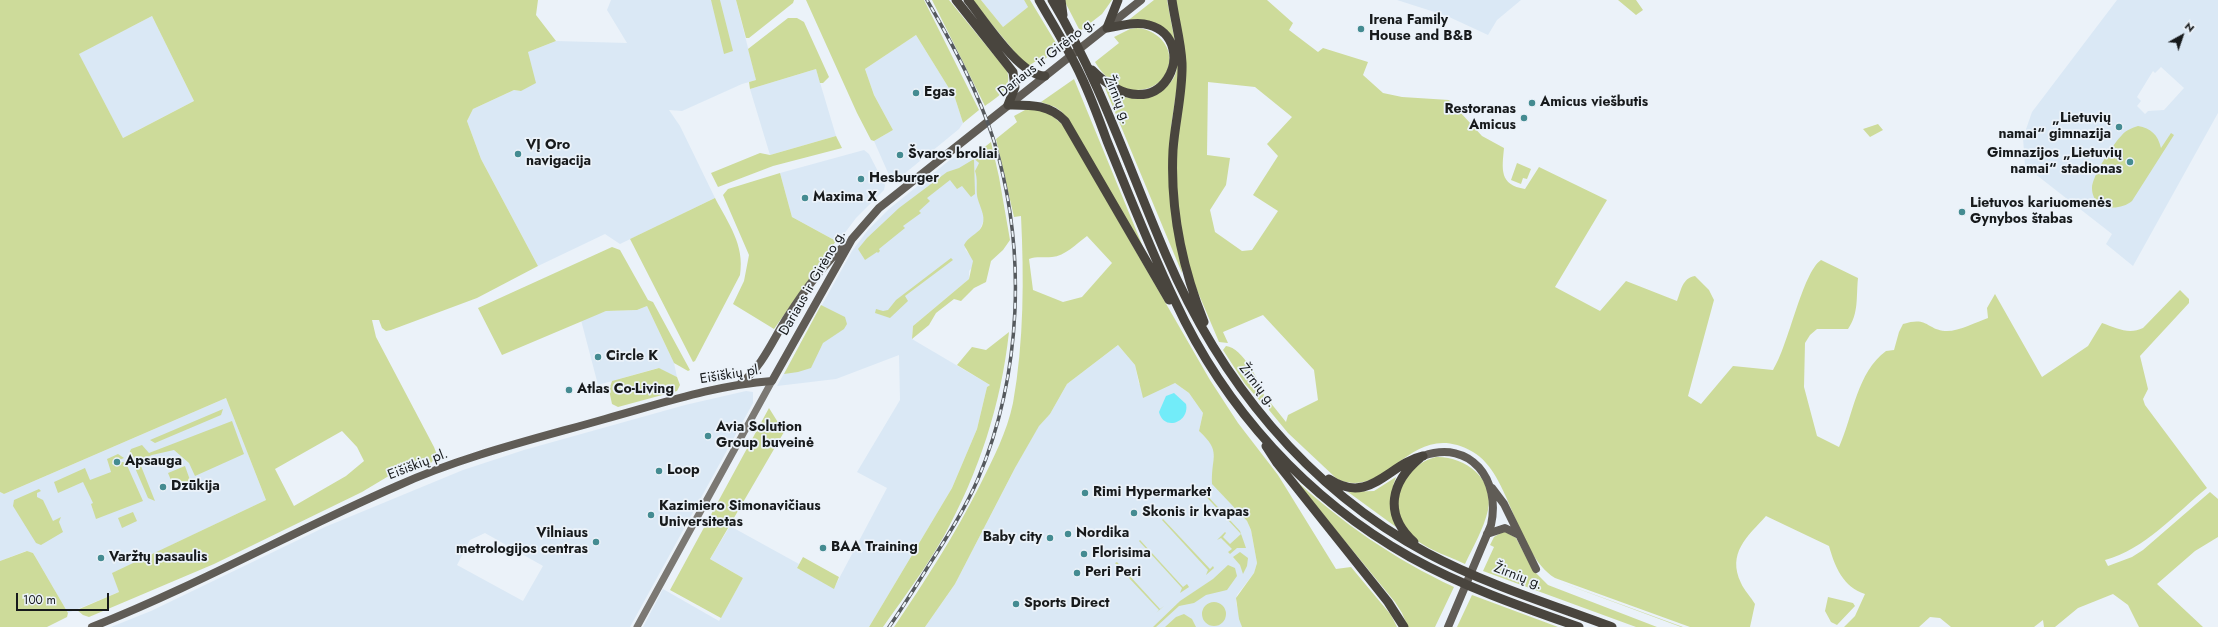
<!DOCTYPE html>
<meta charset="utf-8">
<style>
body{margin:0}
#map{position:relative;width:2218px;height:627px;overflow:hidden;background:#ebf2f9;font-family:Jost,sans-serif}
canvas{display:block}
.north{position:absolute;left:2162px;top:16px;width:40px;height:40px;-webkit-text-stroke:3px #ebf2f9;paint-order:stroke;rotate:40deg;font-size:11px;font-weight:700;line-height:16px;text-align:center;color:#171a1c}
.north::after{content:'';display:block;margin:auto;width:14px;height:18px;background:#171a1c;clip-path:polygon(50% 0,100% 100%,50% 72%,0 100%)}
.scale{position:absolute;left:16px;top:593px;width:93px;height:18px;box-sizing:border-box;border:2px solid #171a1c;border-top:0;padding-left:5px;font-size:12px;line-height:14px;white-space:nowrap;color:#171a1c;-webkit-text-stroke:3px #ebf2f9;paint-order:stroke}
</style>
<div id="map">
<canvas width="2218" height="627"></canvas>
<div class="north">N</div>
<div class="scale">100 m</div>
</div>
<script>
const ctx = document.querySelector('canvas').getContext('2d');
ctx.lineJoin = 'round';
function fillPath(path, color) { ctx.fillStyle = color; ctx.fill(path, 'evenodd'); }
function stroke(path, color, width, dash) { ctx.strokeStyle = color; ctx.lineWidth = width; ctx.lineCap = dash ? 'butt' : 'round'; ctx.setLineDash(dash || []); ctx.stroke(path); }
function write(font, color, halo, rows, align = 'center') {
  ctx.font = font + ' Jost,sans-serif'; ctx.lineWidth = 3.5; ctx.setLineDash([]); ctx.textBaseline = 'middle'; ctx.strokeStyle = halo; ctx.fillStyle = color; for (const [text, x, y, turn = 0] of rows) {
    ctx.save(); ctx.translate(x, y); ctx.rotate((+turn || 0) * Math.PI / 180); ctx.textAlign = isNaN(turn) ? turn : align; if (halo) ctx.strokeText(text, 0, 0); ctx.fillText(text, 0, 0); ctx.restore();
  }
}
fillPath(new Path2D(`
 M611 0H736L756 80 742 84 682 111 669 110 680 126 715 198 620 244 605 234 538 266 481 159 467 121 473 109 514 90 521 91 528 52 556 41 627 43 607 10Z
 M981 0H1024L1028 7 1003 27Z
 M1397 0H1521L1497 20 1488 35 1447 16Z
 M2117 0H2218V113L2133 266 2106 244 2112 234 2025 166 2023 138 2032 112ZM2161 67 2184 88 2164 110 2148 111 2145 114 2137 106 2141 101 2137 97 2153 71 2155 73Z
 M152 16 194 101 123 138 78 54Z
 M916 35 955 98 963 123 959 129 898 179 889 175 874 141 893 130 874 95 865 69Z
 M816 69 836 136 770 155 750 89Z
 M864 150 869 154 885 185 884 190 856 218 838 242 792 217 780 173Z
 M967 152 979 163 975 171 978 180V197L981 203 984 220 980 229 965 249 973 259V267L969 271V279L913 326 912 339 990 385 987 387 977 429 952 488 869 627H643L663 589 719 621 743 578 710 559 730 526 799 564 797 568 834 588 887 488 857 472 900 400 899 355 836 379 777 386 852 251 868 230 889 209 951 159Z
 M647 306 674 363 677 377 658 368 598 385 581 320 606 311 637 310Z
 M1118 345 1135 365 1139 384 1175 383 1189 393 1203 413 1199 431 1209 440 1214 450 1213 484 1247 521 1251 530 1257 563 1254 573 1237 595 1236 602 1242 627H925L955 584 1015 468 1039 425 1050 414 1067 384Z
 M746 391 753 392V403L630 627H111L151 611 325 527 463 470 524 450 685 405ZM485 533 543 566 523 601 457 565 470 540Z
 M226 398 266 500 113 573 119 592 68 613 33 553 26 551 0 561V492L4 494Z`), '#dae8f5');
fillPath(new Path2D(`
 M0 0H538L536 15 556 41 528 52 536 83 521 91 514 90 473 109 467 121 481 159 538 266 477 298 391 330 386 331 382 328 379 320H372L376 337 434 447 437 455 431 463 392 474 362 492 214 564 89 617 83 615 77 610 119 592 112 573 266 500 226 398 4 494 0 492ZM152 16 194 101 123 138 79 54ZM342 431 357 447 364 461 346 476 294 506 275 469Z
 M711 0H720L733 51 724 54Z
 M736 0H794L793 3 749 38H746Z
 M806 0H924L979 110 963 123 955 98 916 35 865 69 874 95 893 130 874 141 871 140 857 113Z
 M932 0H949L1007 71C1013 89 997 97 985 106Z
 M972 0H981L1003 27 1028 7 1024 0H1030L1059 48 1041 62 1039 59 1027 67Z
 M1064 0H1112L1102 14 1080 31Z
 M1154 0H1167L1178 58V80L1171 127 1182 273 1105 88C1113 92 1122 98 1131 98 1152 100 1179 86 1177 62 1176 54 1172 44 1170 35L1126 22Z
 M1175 0H1267L1293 23 1289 30 1318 52 1323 48 1368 62 1363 75 1383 93 1402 97 1449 100 1482 136 1504 148C1502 169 1499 185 1525 189L1539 167 1607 200 1555 287 1600 311 1626 281 1677 301C1681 291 1682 278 1695 276L1709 290 1714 300 1688 396 1701 404 1733 366 1773 370C1789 345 1802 273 1821 260L1858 278C1856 297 1859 313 1848 329H1817L1810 335 1805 343 1804 387 1817 436 1839 447C1853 416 1857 372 1886 351L1894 350 1899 332 1903 324C1928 316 1926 329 1945 331 1958 332 1976 322 1988 318L1987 308 1995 294 2042 377 2088 346 2102 323C2116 328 2129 335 2143 328L2180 290 2189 299V303L2140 356 2148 389 2143 399 2145 405 2207 488C2176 513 2144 550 2105 560L2108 566 2132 557 2143 550 2210 492 2218 499V537L2195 551 2157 584 2203 627H2139L2128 605 2113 594 2078 608 2055 627H2044L2043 620 2034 627H1951L1940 618 1930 617 1919 627H1844L1855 616 1865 594C1843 587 1835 567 1829 546L1766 516C1747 537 1727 553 1741 583 1744 590 1751 597 1755 604L1750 627H1690L1555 578C1515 552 1511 474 1473 452 1410 416 1389 502 1337 479L1288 433 1269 410 1270 402 1286 422 1288 415 1318 400 1314 370 1263 315 1223 332 1228 343 1219 342 1194 283 1185 250 1179 218 1176 179 1177 143 1182 102ZM1208 82 1255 87 1292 117 1267 144 1278 156 1253 195 1278 211 1252 250 1242 251 1215 232 1210 210 1226 185 1230 158 1207 155Z
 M1618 0H1636L1643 10 1636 15Z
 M788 18H797L804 22 829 77 823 83H820L816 69 750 89 749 82 756 80 748 49Z
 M1137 28C1160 30 1177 51 1166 73 1159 89 1136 94 1121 87 1110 82 1101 72 1095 62L1119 43 1114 37 1130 29Z
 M1074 79 1148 259 1062 112 1055 107 1041 102Z
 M1035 108 1049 113 1063 125 1210 380 1238 423 1278 475 1336 569 1351 567 1391 615 1397 627H1242L1239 619 1236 598 1254 573 1257 563 1251 530 1247 521 1212 484C1211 456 1222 452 1199 431L1203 413 1189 393 1175 383 1143 398 1135 365 1118 345 1067 384 1050 414 1039 426 1015 468 955 584 925 627H894C925 581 955 535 980 485 993 459 1007 432 1013 403 1024 341 1024 278 1021 216L1014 217 996 139 1017 122 1014 116 1025 110ZM1087 236 1112 263 1082 297 1063 302 1033 290 1029 259C1037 256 1043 258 1052 257 1065 256 1076 244 1087 236Z
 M1878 124 1883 130 1870 137 1863 129Z
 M2138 126C2151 128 2158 135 2161 148L2171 133 2174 135 2132 201C2119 212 2092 210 2092 188 2092 176 2113 144 2122 135 2126 130 2132 128 2138 126Z
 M836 136 842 148 773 166 718 187 711 173 760 153 770 155Z
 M991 142 999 177 1010 240 1003 250 991 261 986 282 974 288 961 301 954 299 936 313 929 325 912 339 913 326 969 279 973 261 964 245C968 237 977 234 981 228 988 217 978 205 977 195 976 186 978 180 975 171L979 163 972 157Z
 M974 159 975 194 971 197 962 186 957 189 950 180 927 198 930 201 919 211 921 213 903 226 905 228 879 249 880 251 878 253 877 252 865 260 858 249 867 238 899 208 947 172 959 168Z
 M1517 163 1531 169 1527 179 1523 178 1521 184 1511 180Z
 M780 173 792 217 836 241 774 329 733 304 744 281 749 255 723 195 728 189Z
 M715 198C728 223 745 245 740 275L695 361 693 362 630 239Z
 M612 247 620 250 648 300 653 302 690 370 688 371 674 363 647 306 637 310 606 311 502 355 478 308Z
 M951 258 953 260 905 296 908 301 890 318 875 313 876 309 883 311 888 310 896 300Z
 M821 305 845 317 847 324 844 329 823 343 811 368 798 372 784 374Z
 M1009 332C1001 405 979 472 944 536 926 568 904 597 883 627H869L952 488 977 429 987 387 990 385 957 365 972 347 986 350Z
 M1226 346C1243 348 1259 381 1264 395L1261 402 1245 384 1223 350Z
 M659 368 677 377 680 385 677 391 618 407 612 404 609 390 612 381Z
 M769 408 784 432 710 559 743 578 721 618 670 590Z
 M223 409 221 415 155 443 150 440Z
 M232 421 244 454 195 476 189 463 174 450 152 455 139 461 155 501 148 498 129 454 131 449 142 445 149 453Z
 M118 454 124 458 112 463 113 465 122 462 126 463 143 501 96 519 91 504 93 503 83 482 58 493 54 482 85 468 90 480 111 472 107 459Z
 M1436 457C1464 456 1495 478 1488 510 1484 528 1473 547 1465 564 1449 556 1424 549 1411 535 1385 507 1401 466 1436 457Z
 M185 466 190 480 188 484 175 490 168 473Z
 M1396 477C1389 495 1391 510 1396 527L1348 492 1374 491Z
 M1293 478C1342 523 1394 559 1454 587L1435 627H1408L1402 613 1395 602Z
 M1196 488 1203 491 1240 531 1246 548H1237L1230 554 1228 552 1232 549 1221 538 1217 540 1225 532 1226 533 1223 537 1230 544 1241 534 1199 489 1196 492 1194 490Z
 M39 489 41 491 37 493V497L43 500 53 521 61 517 59 522 63 532 41 545 36 543 13 506 14 500Z
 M133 512 137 521 122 528 118 518Z
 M1163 519 1210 569 1213 566 1214 568 1206 575 1208 570 1162 520Z
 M1504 531 1516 538 1533 570 1548 585 1657 627H1636L1483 571 1494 547 1490 545 1494 537Z
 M1140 540 1183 587 1187 584 1189 587 1180 593 1182 588 1139 541Z
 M27 551 33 553 36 558 68 613 67 617 47 627H0V561Z
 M1240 552 1248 558 1247 566 1243 574 1240 565 1233 557Z
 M803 557 839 577 834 589 797 568Z
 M1117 562 1160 609 1164 606 1156 613 1159 610 1115 563Z
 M1228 565 1235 568 1237 576 1227 590 1206 595 1194 603 1179 606 1156 627H1153L1180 601 1213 579Z
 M1557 581 1683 627H1681Z
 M1472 595 1558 627H1457Z
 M1828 597 1853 603 1855 606 1837 625 1831 622 1825 611Z
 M1202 614a12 12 0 1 1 24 0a12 12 0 1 1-24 0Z
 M1184 614 1192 619 1196 627H1165L1176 617Z`), '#cddb9a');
fillPath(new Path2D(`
 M1174 393 1186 404C1190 422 1164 432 1159 412L1166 396Z`), '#72ecf9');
stroke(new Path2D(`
 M637 627 772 381`), '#7b7873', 7);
stroke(new Path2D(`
 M741 383C763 366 773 339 788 316 804 291 823 265 845 245
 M1423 456C1471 439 1501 480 1491 525L1448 627
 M1492 488 1504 504 1536 569
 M1487 534 1505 528 1519 535
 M92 627C196 586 294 531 397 486 463 456 535 439 605 419 660 404 715 385 772 381L852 239 879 208 1141 0`), '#605c56', 8);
stroke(new Path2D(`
 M956 0 1013 72 1015 87 1008 105C1030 105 1049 104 1065 121L1169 300
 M968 0C984 20 1020 76 1045 76
 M1039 0C1053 25 1069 50 1081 76 1091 97 1099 119 1107 141 1129 195 1150 249 1175 301 1225 409 1307 499 1410 557 1464 587 1522 607 1579 627
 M1052 0C1100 80 1129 169 1166 255 1219 379 1306 488 1427 553 1485 584 1550 604 1612 627
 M1061 0 1063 15
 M1172 0C1175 21 1181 42 1182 63 1183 92 1175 121 1173 150 1170 209 1182 267 1204 322
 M1107 28 1118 0
 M1092 70C1162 140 1203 40 1149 25 1136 21 1120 26 1107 28
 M1266 446 1277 463 1388 602 1404 627
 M1329 479C1370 506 1388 464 1423 456
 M1414 542C1383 514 1391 482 1420 458`), '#49453e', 9);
const rail = new Path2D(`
 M889 627C903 607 916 586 929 565 947 537 965 509 978 479 1022 374 1027 250 994 141 978 91 953 45 927 0`);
stroke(rail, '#55595d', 3.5);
stroke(rail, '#ebf2f9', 2, [6]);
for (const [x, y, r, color] of [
 [1361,29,4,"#448b91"],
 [916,93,4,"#448b91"],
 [1532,103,4,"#448b91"],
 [1524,118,4,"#448b91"],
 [2119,127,4,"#448b91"],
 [518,154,4,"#448b91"],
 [900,155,4,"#448b91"],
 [2130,162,4,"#448b91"],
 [861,179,4,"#448b91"],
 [805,198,4,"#448b91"],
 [1962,212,4,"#448b91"],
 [598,357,4,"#448b91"],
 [569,390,4,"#448b91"],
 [708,436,4,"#448b91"],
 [117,462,4,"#448b91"],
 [659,471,4,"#448b91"],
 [163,487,4,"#448b91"],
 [1085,493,4,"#448b91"],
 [1134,513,4,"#448b91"],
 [651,515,4,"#448b91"],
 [1068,534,4,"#448b91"],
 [1050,538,4,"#448b91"],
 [596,542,4,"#448b91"],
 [823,548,4,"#448b91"],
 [1084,554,4,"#448b91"],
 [101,558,4,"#448b91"],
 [1077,573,4,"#448b91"],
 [1016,604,4,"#448b91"]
]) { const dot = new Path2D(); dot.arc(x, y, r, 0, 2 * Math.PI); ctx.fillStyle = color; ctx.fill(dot); stroke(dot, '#ebf2f9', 1.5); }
write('bold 14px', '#171a1c', '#ebf2f9', [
 ["Irena Family",1369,21],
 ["House and B&B",1369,37],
 ["Egas",924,93],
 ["Amicus viešbutis",1540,103],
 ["Restoranas",1516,110,"right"],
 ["Amicus",1516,126,"right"],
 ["„Lietuvių",2111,119,"right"],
 ["namai“ gimnazija",2111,135,"right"],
 ["VĮ Oro",526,146],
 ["navigacija",526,162],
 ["Gimnazijos „Lietuvių",2122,154,"right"],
 ["namai“ stadionas",2122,170,"right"],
 ["Švaros broliai",908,155],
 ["Hesburger",869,179],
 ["Maxima X",813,198],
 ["Lietuvos kariuomenės",1970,204],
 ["Gynybos štabas",1970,220],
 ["Circle K",606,357],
 ["Atlas Co-Living",577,390],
 ["Avia Solution",716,428],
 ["Group buveinė",716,444],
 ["Apsauga",125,462],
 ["Loop",667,471],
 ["Dzūkija",171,487],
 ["Rimi Hypermarket",1093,493],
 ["Kazimiero Simonavičiaus",659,507],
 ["Universitetas",659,523],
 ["Skonis ir kvapas",1142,513],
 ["Vilniaus",588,534,"right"],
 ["metrologijos centras",588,550,"right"],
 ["Nordika",1076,534],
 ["Baby city",1042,538,"right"],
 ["BAA Training",831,548],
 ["Florisima",1092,554],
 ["Varžtų pasaulis",109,558],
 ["Peri Peri",1085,573],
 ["Sports Direct",1024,604]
], 'left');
write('14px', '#171a1c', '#ebf2f9', [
 ["Dariaus ir Girėno g.",1047,58,-38],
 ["Žirnių g.",1117,100,68],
 ["Dariaus ir Girėno g.",813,283,-60],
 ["Eišiškių pl.",731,375,-9],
 ["Žirnių g.",1257,386,52],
 ["Eišiškių pl.",418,465,-21],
 ["Žirnių g.",1518,577,21]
]);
</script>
